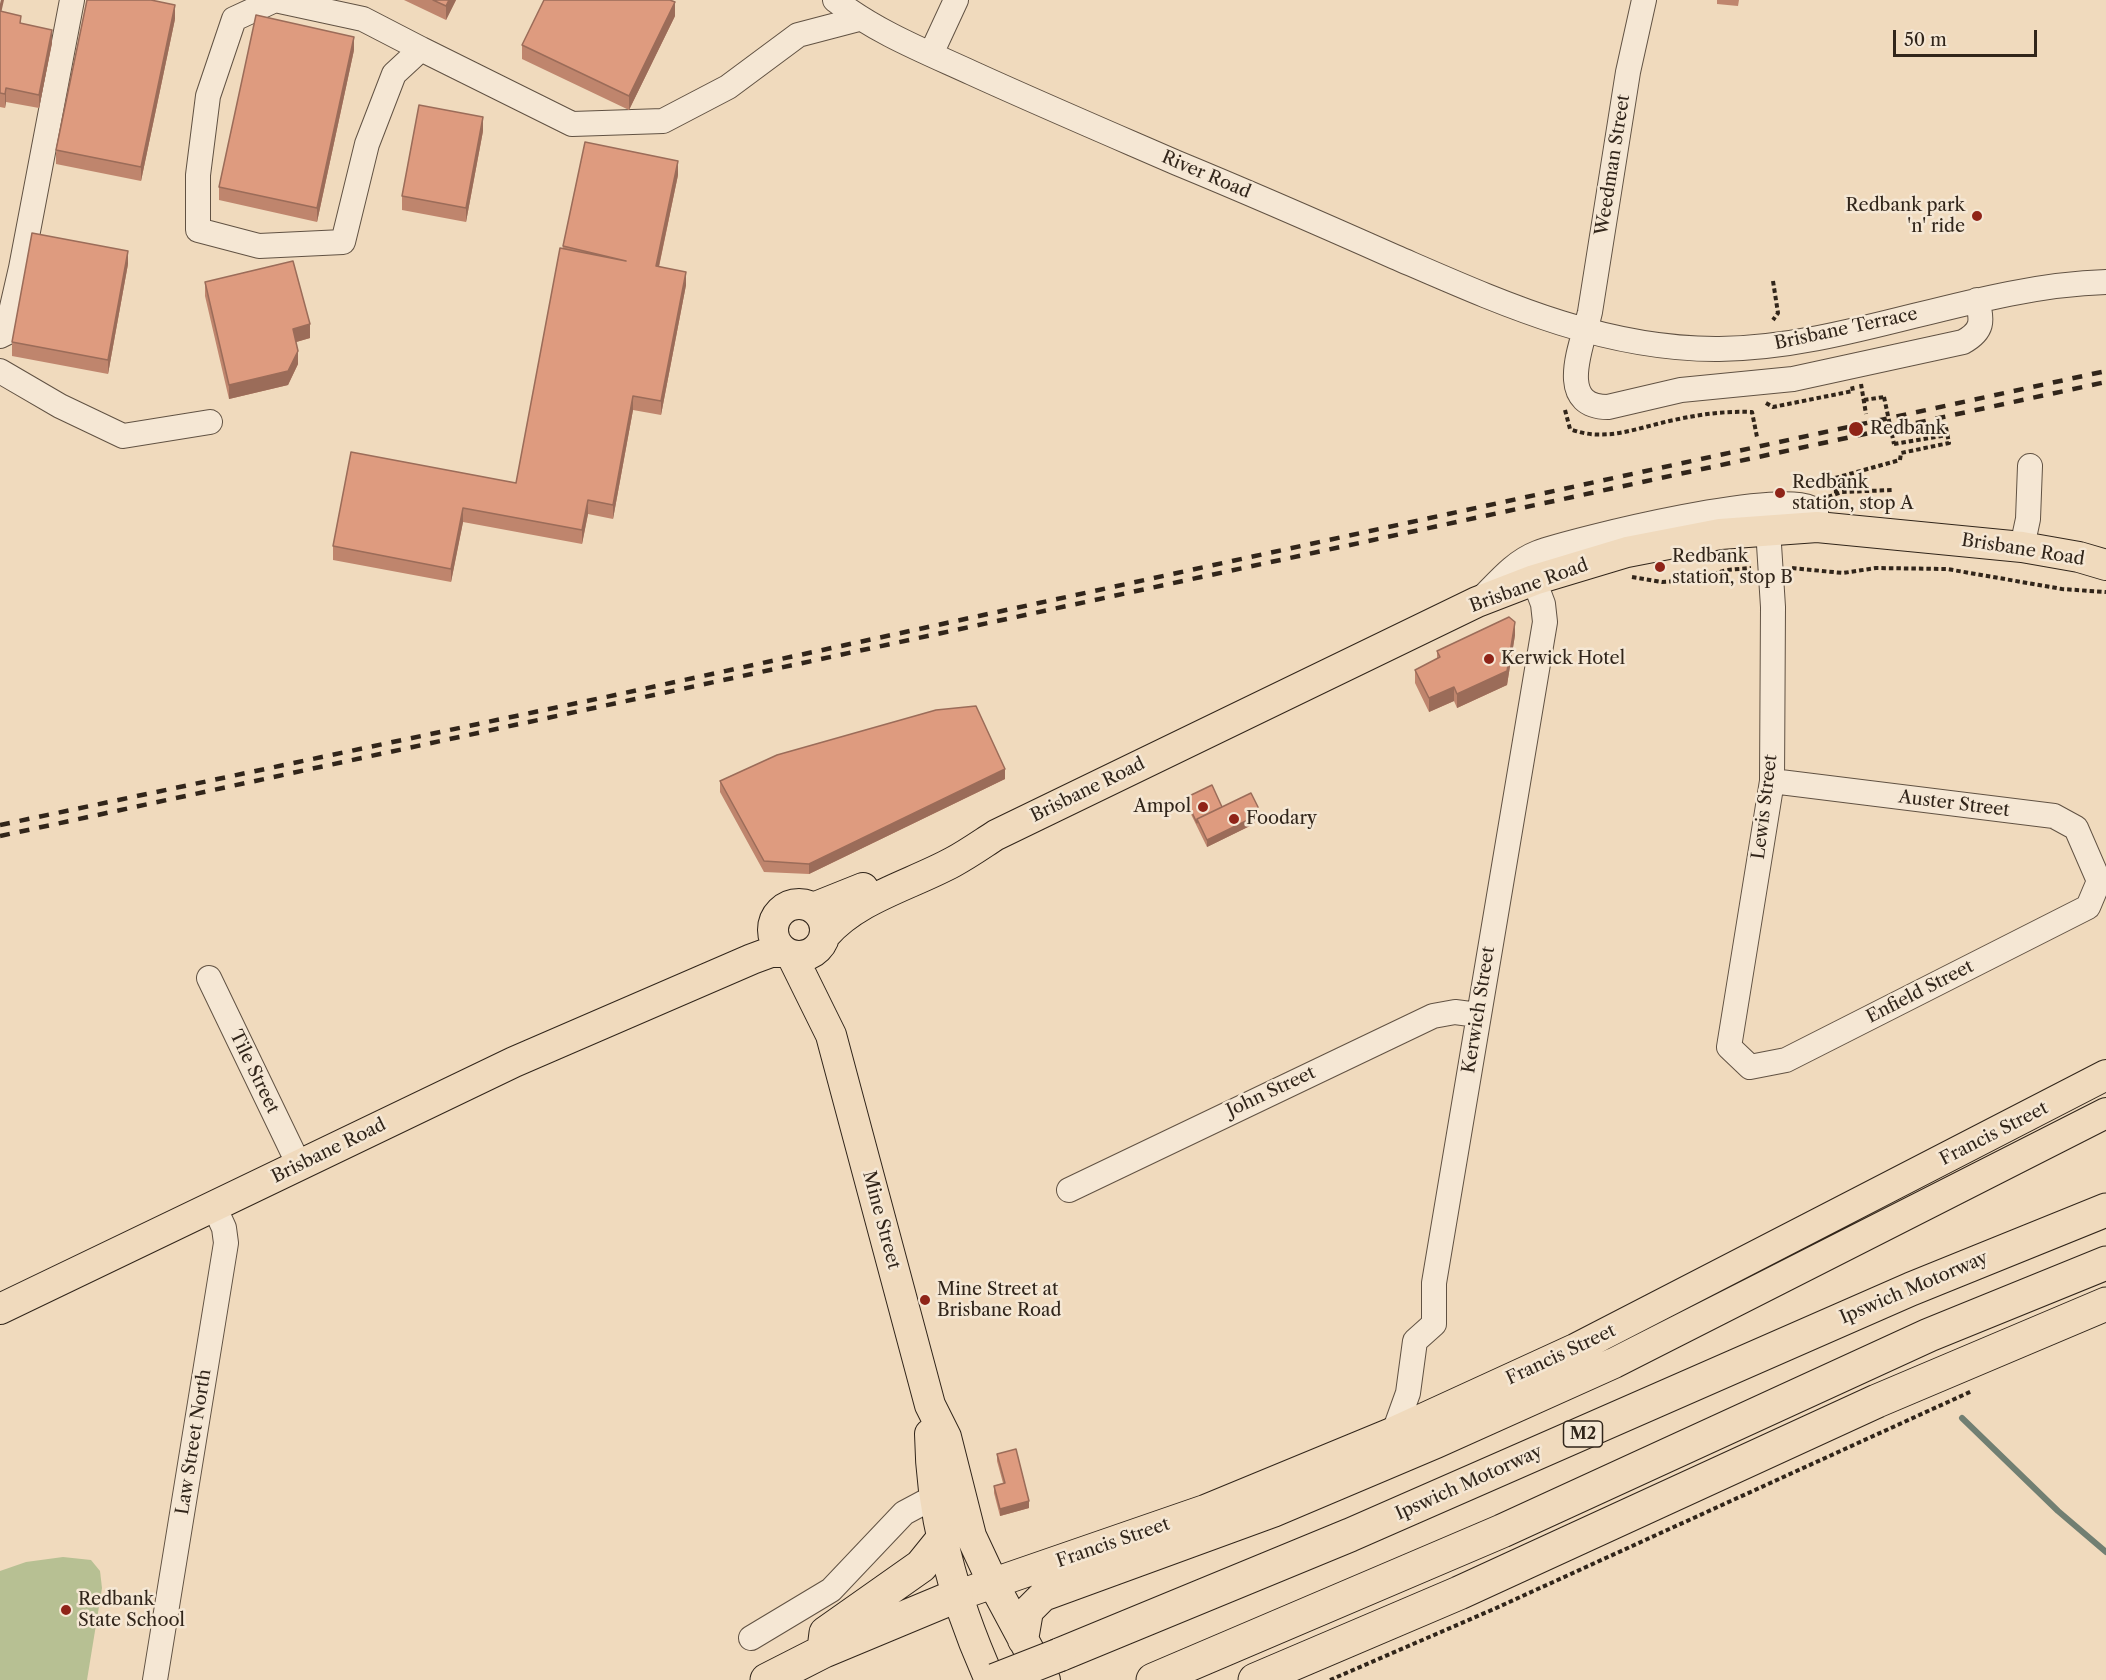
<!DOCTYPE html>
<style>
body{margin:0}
#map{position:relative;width:2106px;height:1680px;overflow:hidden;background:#f0dabd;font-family:"Libre Caslon Text",serif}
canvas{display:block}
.scale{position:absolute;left:1893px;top:30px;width:144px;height:27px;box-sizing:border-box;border:3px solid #31251a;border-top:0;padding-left:8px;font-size:18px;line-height:21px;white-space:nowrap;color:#31251a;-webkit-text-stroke:4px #f5e7d4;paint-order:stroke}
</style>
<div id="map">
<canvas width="2106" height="1680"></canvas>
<div class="scale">50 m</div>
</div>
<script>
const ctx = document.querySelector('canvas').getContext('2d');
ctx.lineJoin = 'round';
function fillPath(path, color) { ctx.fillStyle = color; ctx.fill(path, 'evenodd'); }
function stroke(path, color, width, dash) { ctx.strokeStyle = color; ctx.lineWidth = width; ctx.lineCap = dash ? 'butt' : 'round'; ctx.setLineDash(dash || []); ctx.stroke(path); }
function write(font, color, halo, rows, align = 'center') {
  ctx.font = font + ' "Libre Caslon Text",serif'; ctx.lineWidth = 5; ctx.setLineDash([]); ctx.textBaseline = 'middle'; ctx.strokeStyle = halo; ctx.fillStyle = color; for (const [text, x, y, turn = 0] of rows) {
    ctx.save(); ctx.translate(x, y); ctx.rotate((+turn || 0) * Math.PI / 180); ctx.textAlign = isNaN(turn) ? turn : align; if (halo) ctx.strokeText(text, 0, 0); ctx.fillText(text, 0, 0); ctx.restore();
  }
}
fillPath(new Path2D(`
 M63 1557 91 1560 100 1571 102 1588 87 1680H0V1571L26 1562Z`), '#b7c093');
stroke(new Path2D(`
 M1962 1418 2058 1511 2106 1552`), '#717f72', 6);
const minor = new Path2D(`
 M835 0C876 32 924 51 972 73 1040 104 1108 133 1177 163 1250 193 1323 225 1395 257 1499 302 1603 350 1719 349 1848 348 1974 286 2106 282
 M1644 0 1628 72 1590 312C1584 340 1553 407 1608 407L1681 390 1793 379 1963 342C1983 331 1983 321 1977 300
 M421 49 363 19 275 0 234 19 208 96 198 175V230L259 246 343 242 367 144 394 74 421 49 572 124 663 121 728 87 798 35 859 19
 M931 54 956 0
 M0 336 6 333 21 268 72 0
 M0 371 60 406 123 436 210 422
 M1768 529 1773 607 1772 781 1729 1047 1750 1067 1786 1060 2088 907 2099 881 2076 828 2054 816 1772 781
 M2022 547 2028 519 2030 466
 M1481 599C1498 582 1514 562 1537 553 1572 540 1798 484 1816 512L1817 527
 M209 978 299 1165
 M1069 1190 1433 1016 1455 1012 1478 1015
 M1394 1432 1408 1393 1415 1341 1434 1324V1283L1545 622 1543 604 1534 580
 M751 1638 831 1590 904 1513 934 1497
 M155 1680 226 1243 224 1228 214 1206`);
const major = new Path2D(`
 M773 930a26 26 0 1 1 52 0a26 26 0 1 1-52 0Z
 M813 908 863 888
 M825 935C857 898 911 885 953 862 968 854 982 844 996 835L1477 602 1534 580 1627 552 1720 534 1817 527 2022 547 2079 557 2106 565
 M792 956 831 1035 930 1405 946 1437 971 1536 993 1583 1045 1680
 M0 1309 514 1062 752 959 771 952H784
 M930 1434C931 1520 955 1602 990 1680
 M956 1596 1205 1510 1394 1432 1575 1349 2106 1075
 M1023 1640 1028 1611 1043 1596 1273 1512 1436 1443 1614 1363 2106 1113`);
const highway = new Path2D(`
 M825 1641 826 1633 921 1566 942 1540
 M1059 1655 1350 1535 1911 1289 2106 1210
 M767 1680 824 1651 956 1596
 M1153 1680 1502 1531 1929 1335 2106 1263
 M1255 1680 1459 1593 1877 1401 2106 1304`);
stroke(minor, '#615243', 26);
stroke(major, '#31251a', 32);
stroke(highway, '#31251a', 35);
stroke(new Path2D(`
 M1773 281 1778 313 1773 320
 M1861 384 1866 414
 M1864 400 1884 397
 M1766 403 1773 407 1853 391 1852 386
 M1565 410 1570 429C1606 443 1639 427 1674 420 1701 414 1725 411 1752 412L1757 437
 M1894 444 1947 435
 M1794 482 1835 478
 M1836 493 1835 478 1900 460 1901 453 1949 443 1945 423
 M1828 497 1842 492 1893 490
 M1792 568 1843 573 1876 568 1947 569 2062 589 2106 592
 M1632 577 1662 582 1697 580 1726 570 1751 568
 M1330 1680 1494 1609 1972 1391`), '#31251a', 4, [4.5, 3]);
stroke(minor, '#f5e7d4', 24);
stroke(major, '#f0dabd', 30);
stroke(highway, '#f0dabd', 33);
stroke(new Path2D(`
 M0 825 620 694 2106 371
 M0 836 2106 382`), '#31251a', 4.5, [10, 10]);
const highwayBridge = new Path2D(`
 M995 1680 1059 1655`);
stroke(highwayBridge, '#31251a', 35, []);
stroke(new Path2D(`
 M1884 397 1894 444`), '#31251a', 4, [4.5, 3]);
stroke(highwayBridge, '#f0dabd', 33);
fillPath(new Path2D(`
 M0 0 1 12 21 23 52 43 39 108 6 102 5 108 0 107Z
 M404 0H456L446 20Z
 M1717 0H1739L1738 6 1717 4Z
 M675 16 629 110 522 59V45Z
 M175 19 141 181 56 164V150Z
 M354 50 317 222 219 200V187Z
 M483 131 466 222 402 210V196Z
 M678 175 659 267 686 285 661 415 633 410 613 519 588 514 582 544 463 522 451 582 333 560V546L516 483 563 246Z
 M128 264 108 374 12 356V342Z
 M205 282 310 338 296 342 298 364 288 385 229 399 205 296Z
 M1515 635 1507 685 1457 708 1454 701 1429 712 1415 683V670L1437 659V651Z
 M1005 779 809 874 764 872 720 792V781Z
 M1185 798 1222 807 1258 814 1254 824 1207 847 1185 802Z
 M997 1454 1029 1508 1000 1516 994 1493V1486L1003 1483 997 1461Z`), '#bf856d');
fillPath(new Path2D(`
 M1 0H4L0 18V4Z
 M449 0H456L446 20V6Z
 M675 2V16L629 110V96Z
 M175 5V19L141 181V167Z
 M52 30V43L39 108V95Z
 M354 37V50L317 222V208Z
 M6 88V102L5 108V94Z
 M483 117V131L466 222V208Z
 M678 161V175L656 280V266Z
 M128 251V264L108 374V360Z
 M686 272V285L661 415V401Z
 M310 324V338L293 343V329Z
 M298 351V364L288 385 229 399V385Z
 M633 396V410L613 519V505Z
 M588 500V514L582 544V530Z
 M463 508V522L451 582V569Z
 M1515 622V635L1507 685 1457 708V694Z
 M1454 687V701L1429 712V698Z
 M1005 769V779L809 874V864Z
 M1258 807V814L1254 824 1207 847V840Z
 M1029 1501V1508L1000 1516V1509Z`), '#9b6c59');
const building = new Path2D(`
 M87 0H151L175 5 141 167 56 150Z
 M433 0H449L446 6Z
 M544 0H670L675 2 629 96 522 45Z
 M0 11 21 16 20 23 52 30 39 95 6 88 5 94 0 93Z
 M256 15 354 37 317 208 219 187Z
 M419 105 483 117 466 208 402 196Z
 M585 142 678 161 656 266 686 272 661 401 633 396 613 505 588 500 582 530 463 508 451 569 333 546 351 452 516 483 560 248 626 261 563 246Z
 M32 233 128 251 108 360 12 342Z
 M293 261 310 324 293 329 298 351 288 371 229 385 205 282Z
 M1509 617 1515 622 1507 671 1457 694 1454 687 1429 698 1415 670 1440 657 1437 651Z
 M976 706 1005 769 809 864 764 861 720 781 777 755 936 710Z
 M1212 785 1222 807 1197 819V823L1185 798Z
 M1251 793 1258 807 1254 817 1207 840 1197 819Z
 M1016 1449 1029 1501 1000 1509 994 1486 1005 1483 997 1454Z`);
fillPath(building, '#de9b7f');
stroke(building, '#9b6c59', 1.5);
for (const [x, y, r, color] of [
 [1977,216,6,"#8f2418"],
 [1856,429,8,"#8f2418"],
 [1780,493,6,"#8f2418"],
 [1660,567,6,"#8f2418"],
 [1489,659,6,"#8f2418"],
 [1203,807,6,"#8f2418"],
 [1234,819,6,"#8f2418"],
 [925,1300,6,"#8f2418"],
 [66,1610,6,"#8f2418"]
]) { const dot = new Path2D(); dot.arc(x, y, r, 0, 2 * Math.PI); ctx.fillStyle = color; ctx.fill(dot); stroke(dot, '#f5e7d4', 2); }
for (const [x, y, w] of [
 [1583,1434,39]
]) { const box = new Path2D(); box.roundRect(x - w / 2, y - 13, w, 26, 4.5); ctx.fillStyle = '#f5e7d4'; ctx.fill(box); stroke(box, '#31251a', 1.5); }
write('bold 16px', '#31251a', null, [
 ["M2",1583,1434]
]);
write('18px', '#31251a', '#f5e7d4', [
 ["Weedman Street",1613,165,-81],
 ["River Road",1206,175,23],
 ["Brisbane Terrace",1846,329,-12],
 ["Brisbane Road",2023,550,9],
 ["Brisbane Road",1529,586,-20],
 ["Brisbane Road",1088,790,-26],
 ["Auster Street",1954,804,7],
 ["Lewis Street",1765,807,-83],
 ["Enfield Street",1920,992,-27],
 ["Kerwich Street",1479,1010,-81],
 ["Tile Street",254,1072,64],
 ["John Street",1271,1092,-25],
 ["Francis Street",1994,1134,-27],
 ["Brisbane Road",329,1151,-26],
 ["Mine Street",881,1220,75],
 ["Ipswich Motorway",1914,1288,-23],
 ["Francis Street",1561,1355,-25],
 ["Law Street North",194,1442,-81],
 ["Ipswich Motorway",1469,1483,-24],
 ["Francis Street",1113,1543,-19]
]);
write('18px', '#31251a', '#f5e7d4', [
 ["Redbank park",1965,206,"right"],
 ["'n' ride",1965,227,"right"],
 ["Redbank",1870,429],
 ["Redbank",1792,483],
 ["station, stop A",1792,504],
 ["Redbank",1672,557],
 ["station, stop B",1672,578],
 ["Kerwick Hotel",1501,659],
 ["Ampol",1191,807,"right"],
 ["Foodary",1246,819],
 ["Mine Street at",937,1290],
 ["Brisbane Road",937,1311],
 ["Redbank",78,1600],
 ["State School",78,1621]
], 'left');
</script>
